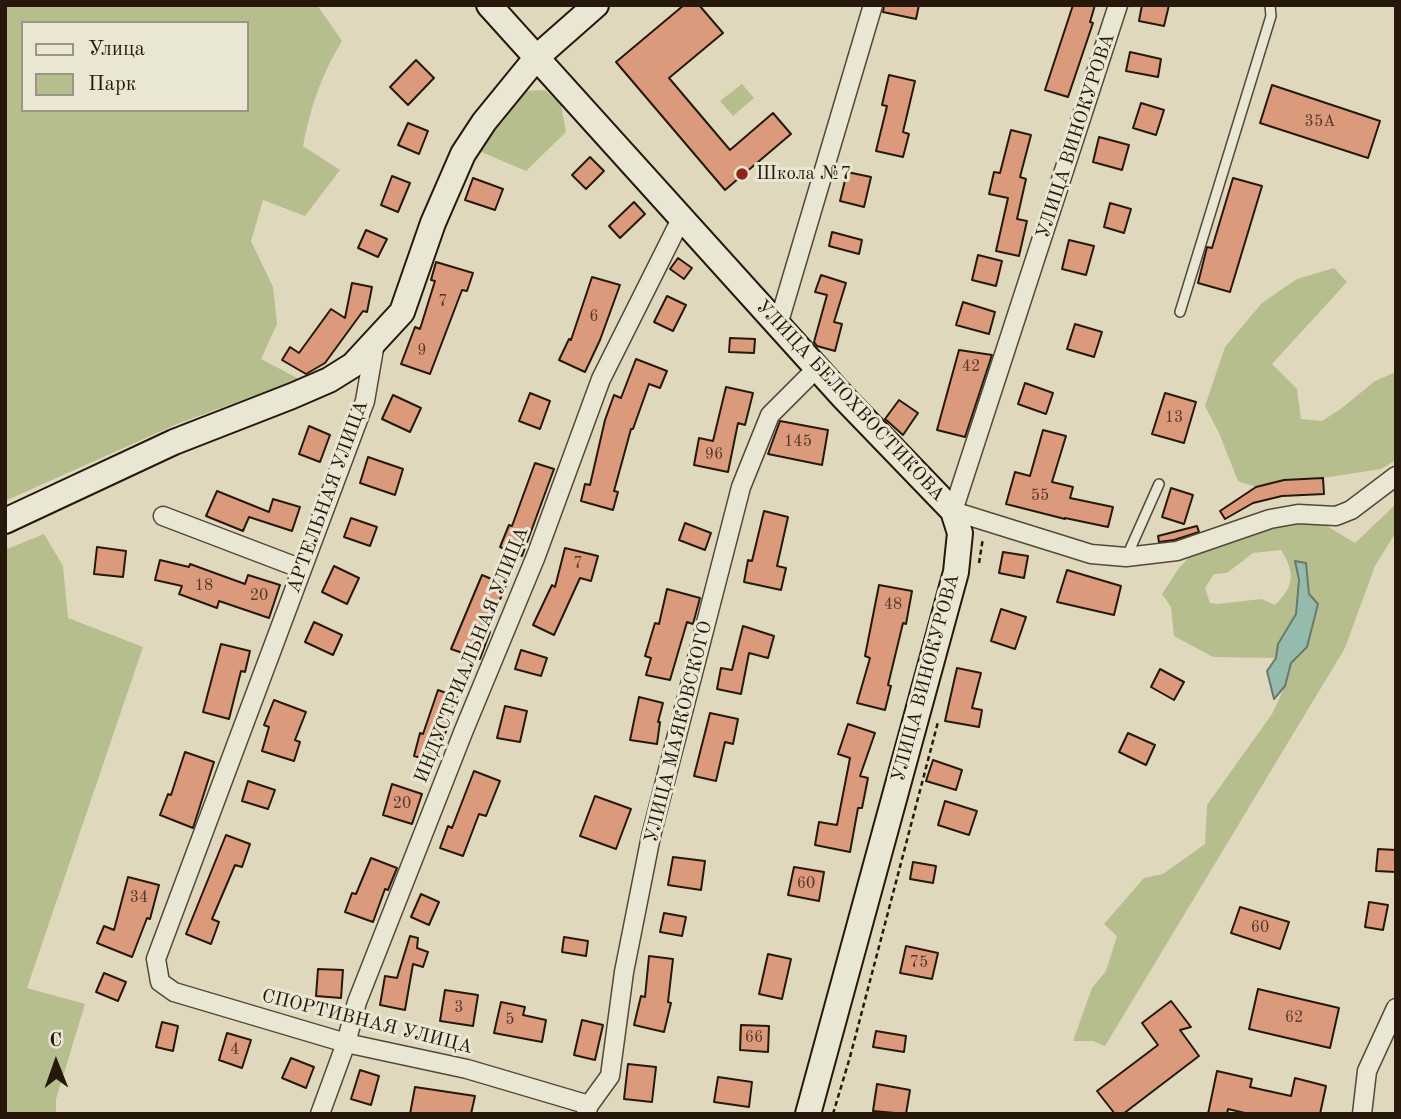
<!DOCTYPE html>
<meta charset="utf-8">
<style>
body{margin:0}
#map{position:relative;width:1401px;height:1119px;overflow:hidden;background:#dfd8bd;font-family:"Old Standard TT",serif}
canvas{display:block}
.frame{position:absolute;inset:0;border:7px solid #26190b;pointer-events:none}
.legend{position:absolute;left:21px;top:21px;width:228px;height:91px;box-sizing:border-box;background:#eae6d4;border:2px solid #9c9484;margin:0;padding:9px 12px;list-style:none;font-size:21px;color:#26190b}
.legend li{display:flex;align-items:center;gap:14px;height:35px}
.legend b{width:35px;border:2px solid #9c9484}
.north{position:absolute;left:21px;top:1028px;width:70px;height:70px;-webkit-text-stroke:5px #eae6d4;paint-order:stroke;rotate:359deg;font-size:19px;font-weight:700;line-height:28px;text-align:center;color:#26190b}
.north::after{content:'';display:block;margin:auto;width:24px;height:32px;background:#26190b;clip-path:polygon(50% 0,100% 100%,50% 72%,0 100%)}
</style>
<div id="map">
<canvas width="1401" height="1119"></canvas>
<div class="frame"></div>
<ul class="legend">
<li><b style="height:9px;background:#eae6d4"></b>Улица</li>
<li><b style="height:19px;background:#b6be8e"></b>Парк</li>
</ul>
<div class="north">С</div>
</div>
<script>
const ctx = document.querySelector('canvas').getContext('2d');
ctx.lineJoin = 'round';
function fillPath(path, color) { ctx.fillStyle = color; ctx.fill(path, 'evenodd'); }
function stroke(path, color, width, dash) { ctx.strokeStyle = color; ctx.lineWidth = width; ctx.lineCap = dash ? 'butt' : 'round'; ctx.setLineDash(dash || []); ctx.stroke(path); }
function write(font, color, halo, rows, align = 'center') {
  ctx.font = font + ' "Old Standard TT",serif'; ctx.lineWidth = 6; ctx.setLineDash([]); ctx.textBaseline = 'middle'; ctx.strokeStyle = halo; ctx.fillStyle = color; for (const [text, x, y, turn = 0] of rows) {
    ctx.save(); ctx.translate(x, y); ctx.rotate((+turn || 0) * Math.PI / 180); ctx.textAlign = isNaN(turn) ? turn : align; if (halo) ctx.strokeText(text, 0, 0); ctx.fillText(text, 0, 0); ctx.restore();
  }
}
fillPath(new Path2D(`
 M5 5H317L342 41C322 73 310 108 303 146L340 170 305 216 263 200 251 241 273 287 277 324 261 359 299 379 177 424 5 501ZM23 23H247V110H23Z
 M742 84 754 98 733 116 720 101Z
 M545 90 561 105 566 132 526 171 479 151 526 91Z
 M1334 268 1347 282 1272 364 1297 389 1301 419 1322 421 1342 408 1375 381 1396 372V460L1381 469 1323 478 1284 480 1256 487 1238 481 1219 433 1205 406 1225 347 1262 303 1297 279Z
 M1396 504V532L1375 566 1345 648 1105 1046 1093 1041H1073L1092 988 1106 971 1117 936 1104 924 1144 878 1163 874 1205 844 1207 805 1272 714 1285 686 1291 663 1307 647 1318 605 1309 594 1306 563 1296 562C1298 578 1300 596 1296 612 1292 629 1279 636 1276 658L1213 657 1174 636 1171 607 1162 594 1179 568 1195 551 1283 523H1322L1355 543ZM1281 550C1295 572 1295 586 1275 605L1262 599 1217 604 1210 603 1205 588 1214 574 1227 573 1253 553Z
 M44 534 63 566 68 618 143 647 27 988 85 1004 56 1099V1114H5V550Z`), '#b6be8e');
const water = new Path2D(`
 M1295 561 1306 563 1309 594 1318 604 1307 647 1291 663 1285 686 1274 699 1267 671 1276 658 1278 644 1296 614 1299 580Z`);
fillPath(water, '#95bbac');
stroke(water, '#697a6c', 2);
const building = new Path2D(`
 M684 5H699L723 33 669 78 730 150 773 113 791 134 725 190 616 62Z
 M884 5H919L916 19 883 12Z
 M1073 5H1095L1090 22 1093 23 1068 97 1045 90Z
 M1142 5H1169L1164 26 1139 21Z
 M1130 52 1161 59 1158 77 1126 71Z
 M416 60 434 78 408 105 390 87Z
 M889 75 915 81 903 132 909 134 903 157 876 151 887 106 882 105Z
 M1272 85 1380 121 1368 158 1260 123Z
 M1141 103 1164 110 1156 135 1133 128Z
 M408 123 428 131 419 154 398 145Z
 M1011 130 1031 135 1020 177 1026 179 1017 219 1027 221 1019 256 996 251 1008 198 989 194 994 172 1000 173Z
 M1099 137 1129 145 1122 170 1093 162Z
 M590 157 604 171 586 189 572 175Z
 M847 172 871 177 864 207 840 201Z
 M392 176 410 183 398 212 381 205Z
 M473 178 503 189 495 210 465 200Z
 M1233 178 1262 186 1230 292 1198 283 1207 247 1212 248Z
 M634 202 645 214 620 238 609 226Z
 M1110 203 1131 209 1124 233 1104 227Z
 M366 230 387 239 378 257 358 248Z
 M832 232 862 240 859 254 829 246Z
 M1069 240 1094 246 1086 275 1062 269Z
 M978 255 1002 261 996 286 972 280Z
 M678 258 692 268 684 279 670 269Z
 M436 262 473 273 467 291 462 290 430 374 401 364 415 327 420 329 435 281 431 280Z
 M821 275 846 283 834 322 842 324 835 351 817 346 814 342 827 295 815 292Z
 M592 277 620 285 600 340 585 372 559 360 569 339 571 340Z
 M352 283 372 287 367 312 363 311 325 363 306 374 282 360 290 347 299 353 331 309 345 318Z
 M667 296 686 305 673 331 654 322Z
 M963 302 995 312 989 334 956 325Z
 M1075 324 1102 332 1094 357 1067 349Z
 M730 338 755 339 754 353 729 352Z
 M959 350 992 355 965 437 937 430Z
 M636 359 667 371 660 388 649 384 633 429H631L614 491 618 492 613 510 581 501 585 484 590 485 605 420 614 395 621 398Z
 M1025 383 1053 393 1046 414 1018 404Z
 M726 387 753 393 745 425 738 423 728 472 694 465 699 438 713 441Z
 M530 393 550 401 540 429 519 421Z
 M1165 393 1196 402 1184 443 1152 434Z
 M393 395 421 408 410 432 382 419Z
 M899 400 918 413 903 435 885 419Z
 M780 421 828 430 822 465 768 454Z
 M309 426 330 435 320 462 299 454Z
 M1043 430 1066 436 1052 482 1073 487 1070 498 1113 507 1108 527 1065 518V519L1006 504 1015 472 1030 476Z
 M368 457 403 469 395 495 360 483Z
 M535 463 554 469 522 556 500 547 509 525 512 526Z
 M1323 478 1324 494 1282 496 1253 503 1225 519 1220 511 1256 487 1284 480Z
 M1171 488 1193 495 1184 524 1162 517Z
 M217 491 269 512 273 499 300 507 292 531 249 517 243 531 206 516Z
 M764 511 788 517 777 566 786 568 781 590 744 582 748 560 752 561Z
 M351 518 377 527 370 546 344 537Z
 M685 523 711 533 705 550 679 540Z
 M1197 526 1199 532 1174 540 1159 542 1158 536Z
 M97 547 126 551 123 577 94 574Z
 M565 548 598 556 591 581 580 578 554 635 533 625 552 585 555 587Z
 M1003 552 1028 556 1024 578 999 573Z
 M160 560 189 567 190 564 245 584 248 575 280 585 269 618 219 601 217 608 179 594 182 586 155 580Z
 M334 566 359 578 347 604 322 592Z
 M1067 570 1121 586 1114 615 1057 602Z
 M482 575 506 585 487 631 490 632 480 659 451 649Z
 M879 585 912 591 906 624 903 623 888 685 891 686 885 710 857 703 870 658 865 656Z
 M667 589 700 598 693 624 687 622 670 680 646 675 651 658 645 656 655 623 659 624Z
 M1001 609 1026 617 1015 649 991 641Z
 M314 622 342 635 333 655 305 642Z
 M743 626 774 636 768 658 749 653 741 694 717 689 721 668 732 670Z
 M221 644 250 651 245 672 241 671 229 719 203 712Z
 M521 650 547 658 541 676 515 669Z
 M957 668 981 673 972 708 982 710 979 727 945 721Z
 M1160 669 1184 682 1174 700 1151 687Z
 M438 690 457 697 436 762 414 756 420 733 423 734Z
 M639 697 663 703 658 722H660L657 744 630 740Z
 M274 700 306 712 295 740 300 742 294 761 262 751 269 727 264 725Z
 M505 706 527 711 520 742 497 738Z
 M710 713 738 719 733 744 725 742 716 781 694 776Z
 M848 724 875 733 860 776 868 778 862 808H858L850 852 815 845 819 822 837 825 850 758 838 754Z
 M1128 733 1155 745 1146 765 1119 752Z
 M185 752 214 762 193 828 160 815 168 794 171 795Z
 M933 760 962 770 956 790 926 781Z
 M474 771 500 781 486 816 479 814 463 856 440 848 448 826 452 828Z
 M248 781 275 790 268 809 242 801Z
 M392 784 422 794 412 824 383 815Z
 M595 796 631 809 616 849 580 836Z
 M945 801 977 811 969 835 938 825Z
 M226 835 250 844 242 867 235 865 212 919 219 922 211 944 186 934Z
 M1378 849 1396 850V872L1376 871Z
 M673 857 705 861 701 890 668 885Z
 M371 858 397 868 388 890 385 889 373 922 345 912 352 893 356 894Z
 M913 862 936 866 933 883 910 879Z
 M794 867 824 872 819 901 788 895Z
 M128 877 159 885 150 919 147 918 132 957 97 943 104 926 114 930Z
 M421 894 439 902 429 925 411 917Z
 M1369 902 1388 905 1383 930 1365 927Z
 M1240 907 1289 922 1280 949 1231 933Z
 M664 913 686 917 682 936 660 932Z
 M410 936 418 938 417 948 428 952 423 967 413 964 405 1010 380 1005 385 976 397 978Z
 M564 937 588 941 586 956 562 952Z
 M906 946 938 953 932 979 900 973Z
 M768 954 791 959 782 999 759 994Z
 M649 956 673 959 668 1002 671 1003 664 1032 634 1025 641 996 645 997Z
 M318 969 343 970 341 998 316 996Z
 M104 973 126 982 118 1001 96 992Z
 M1258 989 1339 1008 1330 1048 1249 1029Z
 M445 990 478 995 473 1026 440 1021Z
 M1171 1001 1191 1027 1180 1030 1199 1056 1123 1114H1115L1097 1091 1158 1045 1142 1023Z
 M501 1002 525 1007 523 1015 546 1020 542 1042 494 1033Z
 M582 1020 603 1025 595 1060 574 1055Z
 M162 1022 178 1026 173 1051 156 1047Z
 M741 1025 769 1026 768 1052 740 1050Z
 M876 1031 906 1036 904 1052 873 1047Z
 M227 1033 251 1040 242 1068 219 1060Z
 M291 1058 314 1067 306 1088 282 1078Z
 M628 1064 656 1067 652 1102 624 1099Z
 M360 1070 379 1076 371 1105 351 1099Z
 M1217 1071 1252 1079 1250 1087 1291 1096 1295 1078 1326 1086 1320 1114H1249L1228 1109 1227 1114H1208Z
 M718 1077 752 1082 749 1107 714 1102Z
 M877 1084 910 1090 906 1114 873 1111Z
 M415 1087 475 1096 471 1114H410Z`);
fillPath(building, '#dc9a7d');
stroke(building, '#26190b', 2);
const lane = new Path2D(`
 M1180 312 1271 16 1270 5
 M1127 556 1159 484`);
const street = new Path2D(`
 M1118 5 953 511 1091 554 1126 557 1177 551 1270 519 1298 514 1336 516 1351 510 1396 476
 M778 325 873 5
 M375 343 365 401 156 959 160 982 174 992 346 1043 467 1069 589 1105
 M163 516 302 569
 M320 1114 346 1043 357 1002 464 730 536 556 601 379 681 219
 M586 1114 589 1105 610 1076 624 972 651 836 741 487 770 415 817 368
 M1362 1114 1367 1071 1396 1008`);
const secondary = new Path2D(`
 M489 5 844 398 953 511 960 533 956 572 808 1114
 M5 521 174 442 292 396 329 380 353 365 402 312 433 223 463 154 484 122 537 57 596 5`);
stroke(lane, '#544938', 12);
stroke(street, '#544938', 21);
stroke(secondary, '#26190b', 28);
stroke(new Path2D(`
 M979 563 983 538
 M833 1114 850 1057 938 722`), '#26190b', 2.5, [5, 3.5]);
stroke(lane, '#eae6d4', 9);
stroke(street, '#eae6d4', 18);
stroke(secondary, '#eae6d4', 24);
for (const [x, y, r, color] of [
 [742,174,7,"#8f2418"]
]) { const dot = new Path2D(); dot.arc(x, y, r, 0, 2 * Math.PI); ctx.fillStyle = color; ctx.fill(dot); stroke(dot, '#eae6d4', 2.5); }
write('16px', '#543928', null, [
 ["35А",1320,122],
 ["7",443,302],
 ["6",594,317],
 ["9",422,351],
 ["42",971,367],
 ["13",1174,418],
 ["145",798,442],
 ["96",714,455],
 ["55",1040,496],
 ["7",578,564],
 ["18",204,586],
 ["20",259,596],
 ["48",893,605],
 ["20",402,804],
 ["60",806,884],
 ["34",139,898],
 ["60",1260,928],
 ["75",919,963],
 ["3",459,1008],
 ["62",1294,1018],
 ["5",510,1020],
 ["66",754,1038],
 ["4",235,1050]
]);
write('19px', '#26190b', '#eae6d4', [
 ["УЛИЦА ВИНОКУРОВА",1076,136,-72],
 ["УЛИЦА БЕЛОХВОСТИКОВА",850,401,47],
 ["АРТЕЛЬНАЯ УЛИЦА",328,497,-70],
 ["ИНДУСТРИАЛЬНАЯ УЛИЦА",472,655,-68],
 ["УЛИЦА ВИНОКУРОВА",926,678,-75],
 ["УЛИЦА МАЯКОВСКОГО",679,732,-76],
 ["СПОРТИВНАЯ УЛИЦА",367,1022,14]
]);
write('19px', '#26190b', '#eae6d4', [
 ["Школа №7",756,174]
], 'left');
</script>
